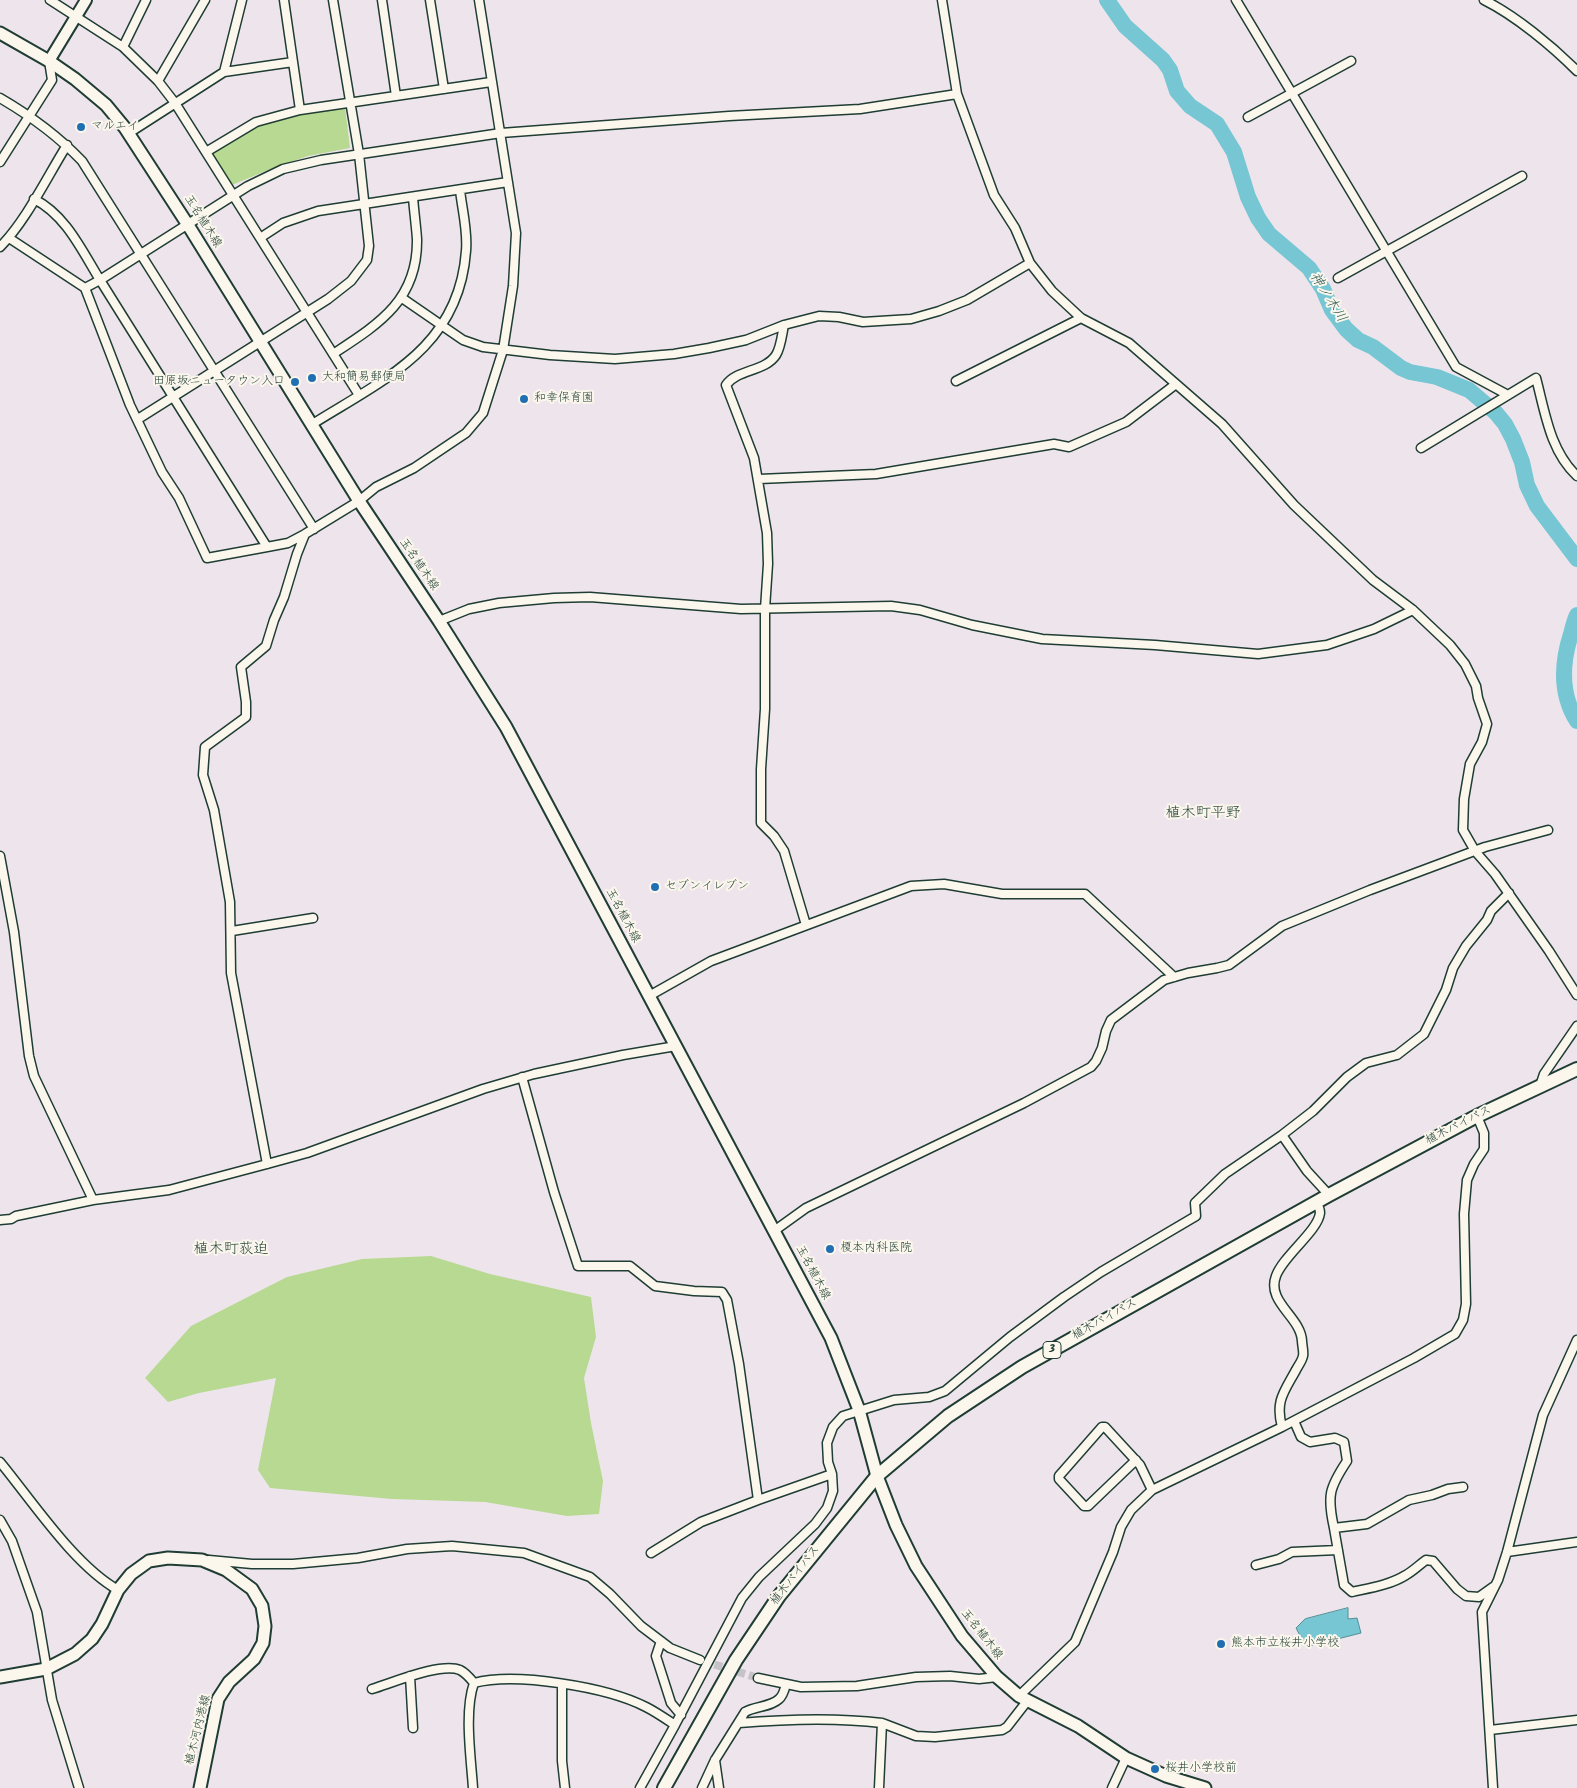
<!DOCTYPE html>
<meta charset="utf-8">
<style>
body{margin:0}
canvas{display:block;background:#eee5ec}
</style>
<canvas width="1577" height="1788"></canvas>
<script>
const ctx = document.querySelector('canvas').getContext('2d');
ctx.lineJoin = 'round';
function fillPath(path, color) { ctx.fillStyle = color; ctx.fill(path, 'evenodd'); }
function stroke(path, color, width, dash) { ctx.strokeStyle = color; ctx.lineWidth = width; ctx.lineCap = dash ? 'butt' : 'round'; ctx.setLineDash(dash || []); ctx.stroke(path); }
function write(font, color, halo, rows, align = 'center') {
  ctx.font = font + ' Kalam,"Klee One",sans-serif'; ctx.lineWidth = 4; ctx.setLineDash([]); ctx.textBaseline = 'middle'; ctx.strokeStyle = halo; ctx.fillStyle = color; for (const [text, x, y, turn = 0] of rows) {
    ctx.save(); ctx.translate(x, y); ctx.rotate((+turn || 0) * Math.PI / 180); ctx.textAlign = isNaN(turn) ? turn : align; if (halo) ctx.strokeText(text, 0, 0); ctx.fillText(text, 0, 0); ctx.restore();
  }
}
fillPath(new Path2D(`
 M345 107 350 148 308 156 273 168 232 185 211 153 260 124 293 114Z
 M431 1256 490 1274 591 1297 596 1337 584 1378 591 1423 603 1481 599 1514 567 1516 485 1502 392 1499 270 1488 258 1470 276 1378 199 1393 168 1402 145 1378 191 1326 287 1277 362 1259Z`), '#b8d992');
const water = new Path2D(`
 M1348 1608V1619L1357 1618 1361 1633 1306 1647 1296 1628 1305 1619Z`);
fillPath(water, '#77c6d4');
stroke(water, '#548f94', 1);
stroke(new Path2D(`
 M1107 0 1125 26 1163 60 1170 70 1177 91 1190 106 1217 124 1234 152 1248 197 1258 218 1269 234 1309 268 1323 289 1332 310 1346 329 1358 340 1373 347 1401 368 1410 372 1437 377 1469 390 1496 413 1505 424 1513 439 1522 462 1527 485 1537 506 1577 559
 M1577 615C1574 621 1573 627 1571 634 1562 662 1560 694 1577 721`), '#77c6d4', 16);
stroke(new Path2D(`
 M703 1661 758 1678`), '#c5c3c7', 8, [8, 4]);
const minor = new Path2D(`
 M50 0 123 47 158 81 175 103 359 395
 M284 0 300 110
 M382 0 396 96
 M430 0 444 89
 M479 0 516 233 513 286 503 350 483 413 466 433 414 468 376 487 359 501 305 534 288 543 267 547 100 280 248 186 283 169 321 160 501 133 729 116 860 109 957 94
 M942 0 957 94 994 195 1015 228 1030 263 1052 291 1081 318 1129 343 1222 424 1294 505 1373 580 1413 610 1450 645 1465 664 1476 686 1478 698 1487 724 1482 742 1470 764 1464 799 1463 830 1475 851 1495 874 1549 951 1577 995
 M1236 0 1456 367 1508 395
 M1484 0C1516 16 1552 46 1577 71
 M123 47 146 0
 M224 72 293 62
 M158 81 205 0
 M0 98C31 116 57 135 82 161L314 529
 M1248 117 1351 61
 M129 133 224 72 242 0
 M206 152 256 122 300 110 491 82
 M0 162 52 80 49 61
 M9 238 85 288 100 280C82 251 66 215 34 199
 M260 238 283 223 318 211 508 182
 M0 247C26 221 47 177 67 145
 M1338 278 1522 176
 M85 288 130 405 162 472 179 498 207 558 267 547
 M402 298 463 340 483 347 550 355 615 359 674 354 709 348 746 340 784 325 819 316 839 317 863 322 911 319 939 311 967 300 1030 263
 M784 325C782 334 781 347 776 355 765 372 737 369 726 385L754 458 767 533 768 564 765 609V709L761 769V823L774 836 784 851 806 925
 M333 354C379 324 418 300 417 239 416 225 414 211 413 197
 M956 381 1081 318
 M138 419 328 299 351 281 367 260 369 246 359 154 333 0
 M311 425C384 379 459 348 466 251 468 231 462 209 460 190
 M1421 448 1536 378C1545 412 1550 451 1577 476
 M759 479 876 474 1054 444 1069 447 1126 422 1176 384
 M439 621 469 609 499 603 554 598 590 597 741 609 891 606 920 610 972 625 1042 639 1155 645 1258 654 1327 645 1374 629 1413 610
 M0 856 14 932 29 1056 34 1076 93 1200
 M232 931 313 918
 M649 996 711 961 911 886 944 884 1002 894H1085L1174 977
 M522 1077 554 1192 578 1266H630L655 1286 694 1291 722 1292 727 1300 739 1364 758 1500
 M1540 1086 1544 1074 1577 1026
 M1282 1135 1307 1171 1329 1195
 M267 1164 231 973 230 902 214 810 203 775 205 747 246 717V702L241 667 266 646 274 620 284 597 297 554 305 534
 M0 1220 11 1219 16 1216 93 1200 169 1190 267 1164 307 1153 483 1089 534 1074 623 1055 676 1046
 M774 1231 806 1208 1024 1103 1091 1067 1096 1061 1102 1048 1106 1031 1111 1020 1164 980 1188 973 1217 968 1229 965 1282 926 1370 890 1485 847 1548 830
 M1294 1421 1301 1437 1310 1442 1335 1438 1344 1442 1347 1461C1329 1488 1327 1496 1334 1528L1367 1524 1409 1500 1432 1495 1448 1489 1463 1487
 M1282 1427C1275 1401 1284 1392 1296 1370 1298 1366 1302 1361 1303 1356 1304 1352 1302 1345 1302 1341 1301 1317 1266 1302 1276 1276 1283 1256 1318 1231 1320 1213 1320 1209 1318 1205 1316 1202
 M1136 1460 1088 1506H1084L1059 1479V1476L1102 1427H1105L1140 1465 1152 1490
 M0 1462C33 1502 74 1565 118 1590
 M0 1520 12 1541 37 1612 52 1700 79 1788
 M1334 1528 1344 1585 1352 1592C1370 1588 1390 1585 1406 1575 1413 1571 1419 1565 1426 1560L1433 1561 1457 1589 1466 1596 1479 1597 1493 1587
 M1507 1552 1577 1542
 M651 1553 701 1522 758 1500 832 1474
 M209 1560 252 1564H293L358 1558 407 1549 452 1546 524 1553 590 1577 610 1594 641 1626 670 1648 700 1660
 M1256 1565 1279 1559 1292 1552 1338 1550
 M661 1641 656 1656 671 1703 681 1715
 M410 1676 413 1728
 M758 1678 801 1687 857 1686 916 1677 950 1676 979 1679 997 1677
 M562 1684V1761L565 1788
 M372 1689C392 1683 441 1662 460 1670 466 1673 470 1678 474 1683
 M1019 1696 1075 1642 1113 1552 1121 1527 1131 1510 1152 1490 1282 1427 1414 1358 1455 1334 1463 1320 1466 1304 1464 1214 1467 1180 1474 1164 1484 1149V1133L1477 1116
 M739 1723C786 1719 834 1717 882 1723L879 1788
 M882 1723 916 1736 935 1737 1002 1730 1007 1727 1028 1700
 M1490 1730 1577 1720
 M715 1760 719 1788
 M473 1788C471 1758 464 1711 474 1683 516 1672 607 1687 646 1707 656 1712 666 1719 675 1725L742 1598 759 1577 815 1524 827 1508 833 1491 832 1474 828 1462 827 1443 833 1427 843 1416 894 1400 929 1397 945 1391 1010 1337 1064 1297 1101 1272 1196 1216 1195 1203 1225 1174 1282 1135 1313 1111 1347 1077 1366 1063 1397 1055 1424 1034 1446 990 1453 968 1466 946 1487 920 1491 911 1509 893
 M640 1788 675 1725
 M702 1788 715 1760 745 1712C755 1706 771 1707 779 1699 783 1696 785 1688 786 1684
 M1112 1788 1126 1758
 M1493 1788 1482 1612 1498 1580 1507 1552 1543 1415 1577 1340`);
const tertiary = new Path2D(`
 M49 61 86 0`);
const secondary = new Path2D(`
 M0 33 49 61 75 79 106 105 125 128 188 225 359 501 439 621 506 727 831 1338 859 1410 877 1476 896 1525 916 1566 962 1636 997 1677 1019 1696 1078 1726 1126 1758 1166 1776 1205 1788
 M0 1677 46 1669 75 1654 92 1639 102 1624 118 1590 131 1574 149 1561 168 1558 202 1560 226 1570 252 1589 262 1606 265 1626 263 1643 254 1659 229 1682 218 1699 200 1788`);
const trunk = new Path2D(`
 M664 1788 736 1660 779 1596 877 1476 948 1416 1022 1367 1329 1195 1477 1116 1577 1069`);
stroke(minor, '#1f3d34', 11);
stroke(tertiary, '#1f3d34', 14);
stroke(secondary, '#1f3d34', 15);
stroke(trunk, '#1f3d34', 16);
stroke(minor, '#fbf7ec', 8);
stroke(tertiary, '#fbf7ec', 10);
stroke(secondary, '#fbf7ec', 11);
stroke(trunk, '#fbf7ec', 12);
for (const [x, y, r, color] of [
 [81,127,5,"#1f6fb2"],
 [312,378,5,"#1f6fb2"],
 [295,382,5,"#1f6fb2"],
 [524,399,5,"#1f6fb2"],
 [655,887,5,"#1f6fb2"],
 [830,1249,5,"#1f6fb2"],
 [1221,1644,5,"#1f6fb2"],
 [1155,1769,5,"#1f6fb2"]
]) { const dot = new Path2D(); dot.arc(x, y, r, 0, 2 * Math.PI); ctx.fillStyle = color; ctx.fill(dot); stroke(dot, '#fbf7ec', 2); }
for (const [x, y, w] of [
 [1052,1350,18]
]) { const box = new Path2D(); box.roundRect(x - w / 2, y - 8.5, w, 17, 4); ctx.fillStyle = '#fbf7ec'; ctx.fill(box); stroke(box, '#1f3d34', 1); }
write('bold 11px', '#1f3d34', null, [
 ["3",1052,1350]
]);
write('12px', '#1f3d34', '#fbf7ec', [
 ["マルエイ",91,127],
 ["大和簡易郵便局",322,378],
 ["田原坂ニュータウン入口",285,382,"right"],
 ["和幸保育園",534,399],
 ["セブンイレブン",665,887],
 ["榎本内科医院",840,1249],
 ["熊本市立桜井小学校",1231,1644],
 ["桜井小学校前",1165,1769]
], 'left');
write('12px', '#1f3d34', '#fbf7ec', [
 ["玉名植木線",202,222,58],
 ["玉名植木線",418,565,56],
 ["玉名植木線",622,916,62],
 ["植木バイパス",1459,1126,-27],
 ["玉名植木線",812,1273,62],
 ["植木バイパス",1105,1320,-29],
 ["植木バイパス",796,1576,-52],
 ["玉名植木線",981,1635,52],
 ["植木河内港線",199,1730,-76]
]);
write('italic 14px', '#355f5c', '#fbf7ec', [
 ["神ノ木川",1327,298,58]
]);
write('15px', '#1f3d34', '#fbf7ec', [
 ["植木町平野",1203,814],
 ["植木町荻迫",231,1250]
]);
</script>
